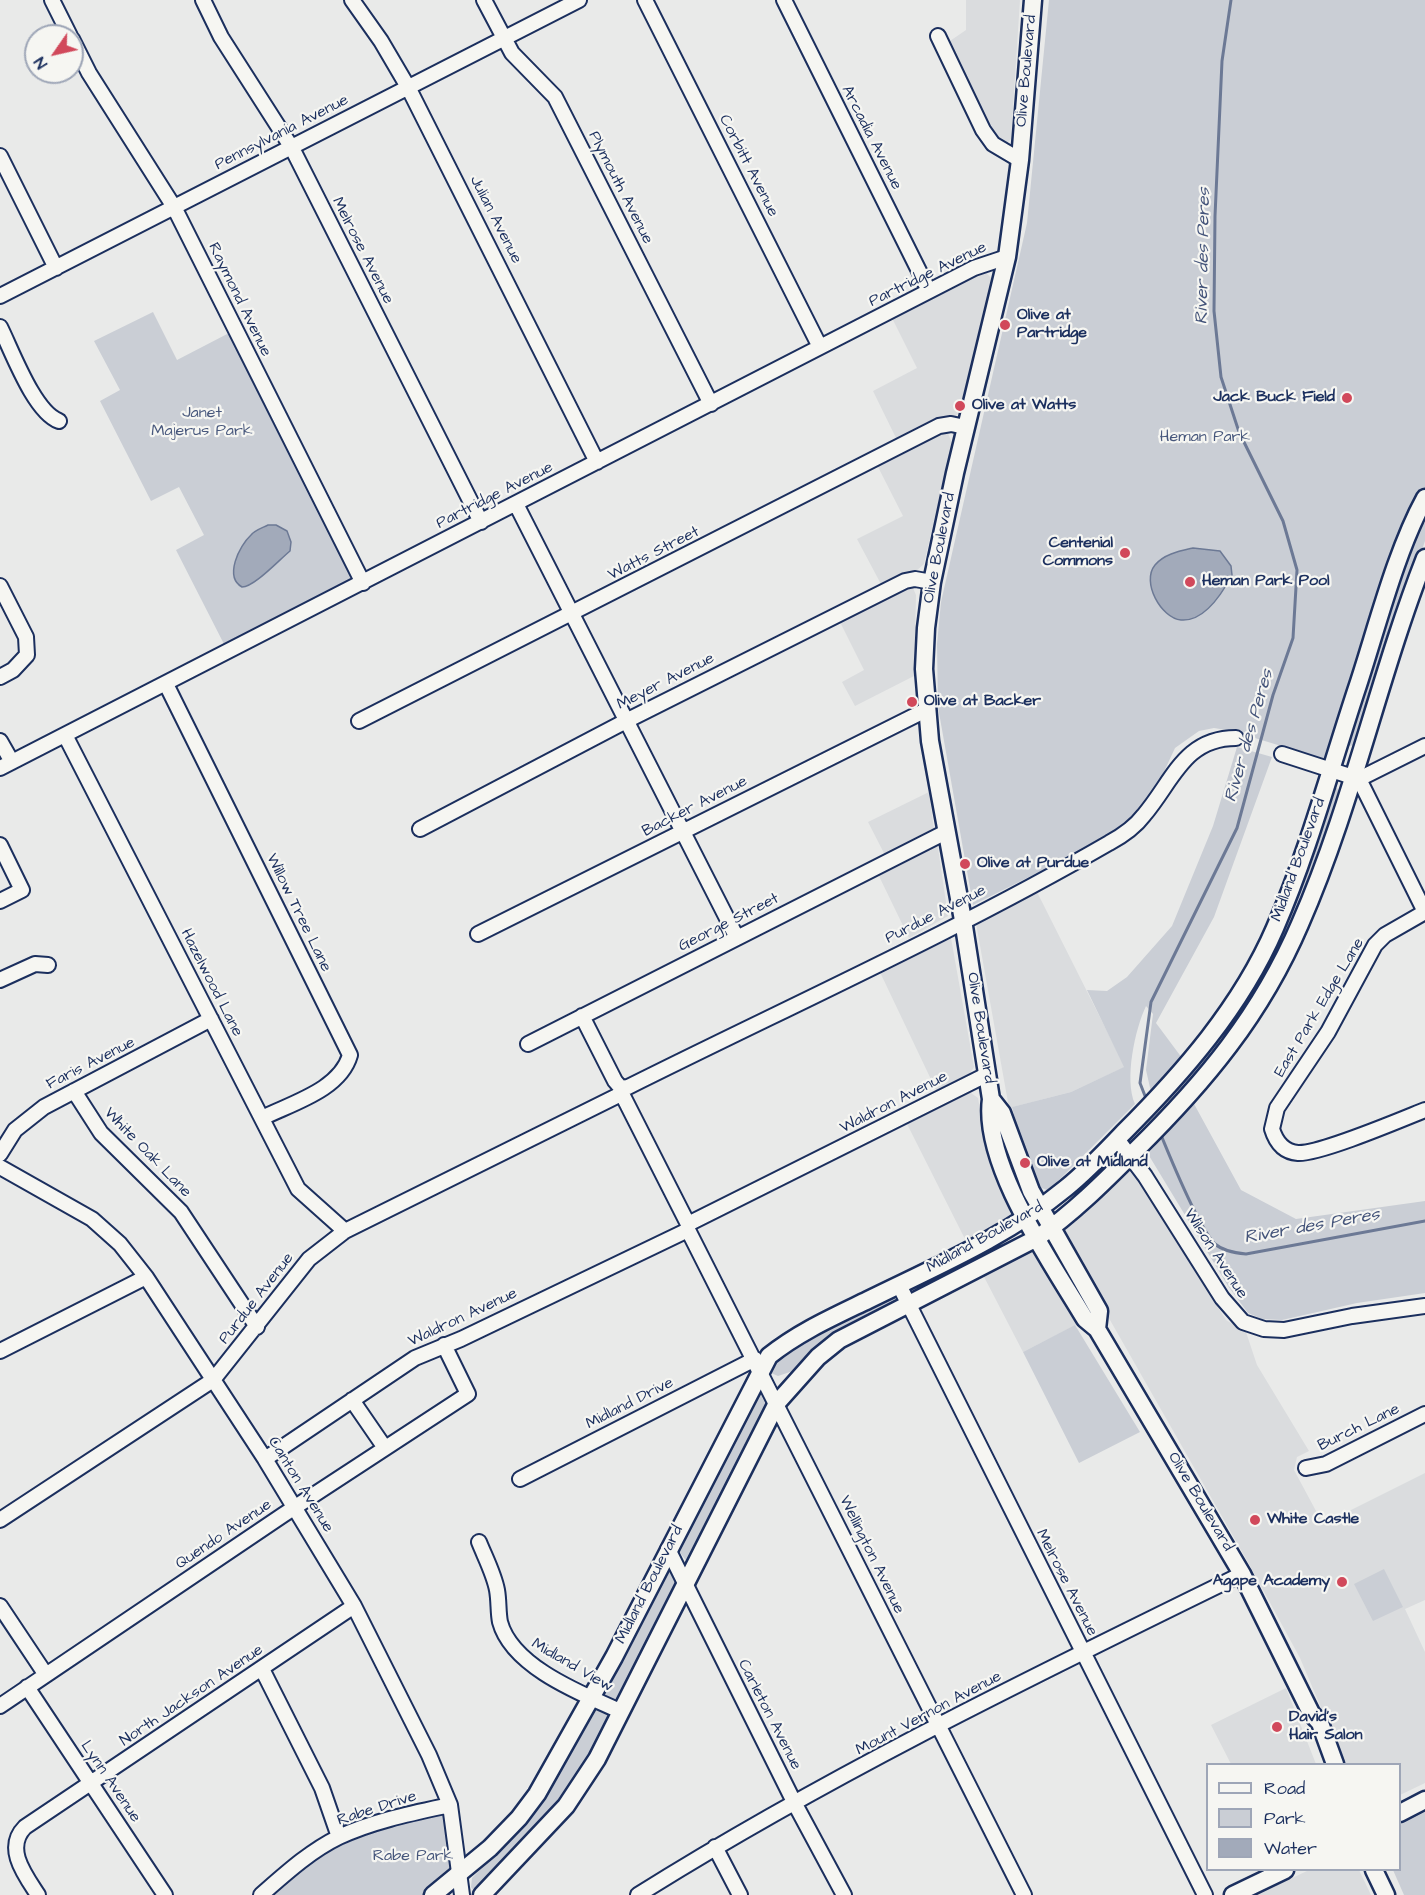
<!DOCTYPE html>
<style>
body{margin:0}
#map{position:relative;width:1425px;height:1895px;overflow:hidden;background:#e9eae9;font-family:"Architects Daughter",sans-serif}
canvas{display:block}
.legend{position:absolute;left:1206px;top:1763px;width:195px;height:108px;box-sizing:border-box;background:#f6f6f2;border:2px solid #9ea6b7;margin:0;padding:8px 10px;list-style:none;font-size:18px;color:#1b2f5e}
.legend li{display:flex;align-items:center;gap:12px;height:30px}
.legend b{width:30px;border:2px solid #9ea6b7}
.north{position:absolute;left:24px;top:24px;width:60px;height:60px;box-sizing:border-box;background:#f6f6f2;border:2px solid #9ea6b7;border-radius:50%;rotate:236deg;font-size:16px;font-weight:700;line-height:24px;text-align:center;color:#1b2f5e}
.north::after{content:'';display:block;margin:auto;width:21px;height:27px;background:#d1495b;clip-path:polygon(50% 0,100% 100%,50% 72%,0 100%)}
</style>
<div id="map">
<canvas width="1425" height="1895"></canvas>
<ul class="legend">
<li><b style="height:8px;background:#f6f6f2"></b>Road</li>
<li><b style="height:16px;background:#caced5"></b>Park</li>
<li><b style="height:16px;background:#a2aaba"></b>Water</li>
</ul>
<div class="north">N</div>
</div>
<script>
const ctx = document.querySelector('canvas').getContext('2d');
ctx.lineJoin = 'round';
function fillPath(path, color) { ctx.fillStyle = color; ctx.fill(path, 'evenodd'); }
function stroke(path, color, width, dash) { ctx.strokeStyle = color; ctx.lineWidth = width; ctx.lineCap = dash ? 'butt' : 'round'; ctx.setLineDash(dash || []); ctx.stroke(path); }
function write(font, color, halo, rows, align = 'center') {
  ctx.font = font + ' "Architects Daughter",sans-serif'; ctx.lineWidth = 4.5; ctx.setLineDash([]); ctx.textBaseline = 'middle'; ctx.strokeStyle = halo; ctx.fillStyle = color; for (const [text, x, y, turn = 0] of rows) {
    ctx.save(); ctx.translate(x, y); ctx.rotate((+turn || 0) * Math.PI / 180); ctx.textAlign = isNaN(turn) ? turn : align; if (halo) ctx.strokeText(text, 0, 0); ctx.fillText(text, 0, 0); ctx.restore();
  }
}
fillPath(new Path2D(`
 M966 0H1020L1011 139 1007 143H1002L991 135 947 43 966 30Z
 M984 270 991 278 959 413 955 417 897 440 873 391 917 368 891 316Z
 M947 431 952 443 924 564 916 571 882 586 857 539 903 516 877 465Z
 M906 587 913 588 916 595 914 676 855 706 842 682 864 670 839 620Z
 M929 792 934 830 886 857 868 822Z
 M934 844 938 848 948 916 909 938 877 872Z
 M1035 888 1125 1067 1071 1092 1009 1108 976 923 980 918Z
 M947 934 951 938 974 1067 969 1075 937 1092 878 968Z
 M964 1093H971L978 1098 983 1126 1018 1214 967 1243 906 1122Z
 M1127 1172H1130L1138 1181 1226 1320 1246 1332 1257 1365 1309 1451 1297 1457 1294 1470 1323 1524 1425 1473V1600L1405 1609 1425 1652V1783L1400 1795V1764H1345L1300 1658 1249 1564 1061 1234 1063 1225Z
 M1033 1245 1080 1323 1023 1352 981 1271Z
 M1286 1688 1316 1764H1231L1211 1725Z
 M1309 1870H1359L1371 1895H1257Z`), '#dadcde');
fillPath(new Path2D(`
 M1049 0H1425V488L1420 496 1327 760 1232 731 1214 728 1199 731 1175 748 1155 791 1132 820 1117 833 973 905 938 707 937 644 941 602 1027 223Z
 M153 312 177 360 231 332 353 578 225 646 176 550 204 535 179 487 151 501 100 401 120 390 94 341Z
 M1422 522 1425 523V541L1355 745 1348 746 1344 743 1401 570Z
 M1237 747 1272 757 1214 917 1156 1023 1182 1058 1151 1092 1146 1070 1153 1014 1146 1006C1135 1029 1124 1080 1135 1104L1055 1184 1047 1190 1039 1187 1024 1154 1012 1107 1071 1092 1124 1067 1087 990 1107 991 1127 977 1172 926 1213 826Z
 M1332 788H1337L1341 796 1290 935 1228 1039 1165 1112 1161 1103 1232 1012Z
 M1193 1102 1241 1190 1296 1219 1425 1201V1293L1357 1303 1282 1320 1262 1319 1248 1313 1228 1286 1148 1154Z
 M893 1295 896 1300 893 1303 823 1343 793 1371 778 1376 771 1373 770 1367 786 1349Z
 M1075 1325 1140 1432 1079 1463 1023 1352Z
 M762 1388 769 1401 691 1561 687 1562 676 1547 756 1390Z
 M669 1563 679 1580 619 1700 611 1701 601 1695Z
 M1384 1569 1403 1607 1373 1621 1354 1584Z
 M593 1707 607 1712 608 1719 562 1801 475 1893 471 1887 472 1878 522 1826Z
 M1425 1812V1895H1404L1393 1870H1400V1825Z
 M444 1815 452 1876 426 1895H270C320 1851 377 1822 444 1815Z`), '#caced5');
const water = new Path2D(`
 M268 525H276L287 531 291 542 290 551C278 561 254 587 242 587 224 577 239 546 251 535 255 530 262 528 268 525Z
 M1193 548 1220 551 1231 566 1232 575C1223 592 1205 622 1181 620 1161 618 1141 582 1155 565 1164 554 1180 551 1193 548Z`);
fillPath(water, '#a2aaba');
stroke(water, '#6c7995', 1.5);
stroke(new Path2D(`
 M1147 1101 1140 1083 1151 1002 1237 828 1273 695 1293 638 1297 570 1283 521 1239 432 1221 377 1214 311 1215 216 1222 61 1231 0
 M1161 1135C1171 1159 1198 1227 1215 1244 1223 1251 1235 1253 1246 1254L1425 1221`), '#6c7995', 3);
const minor = new Path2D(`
 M52 0 70 36
 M203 0 221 37 292 148 481 522
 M352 0 381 41 408 87 597 462
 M484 0 512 53 555 97 711 404
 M645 0 820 347
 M784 0 929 291
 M938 36 983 130 993 144 1020 160
 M72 39 89 73 174 207 363 583
 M0 156 56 268
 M0 296 579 0
 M0 327C12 351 34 412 59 421
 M516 504 737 938
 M0 586 26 637 27 655 13 670 0 677
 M166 684 350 1055C340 1090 292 1103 262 1118
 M359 721 939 426 951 424 965 427
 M65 735 298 1189 345 1231
 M0 741 12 762
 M1282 754 1359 779 1425 746
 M0 768 974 268 1007 257
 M1359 779 1425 912
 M420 829 626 721 905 581 915 579 932 582
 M0 845 22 890 0 901
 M1425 912 1385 935 1375 945 1328 1032 1277 1108 1272 1129C1276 1142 1284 1152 1298 1153 1320 1154 1400 1120 1425 1110
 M478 934 926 710
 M0 980 35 964 48 965
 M582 1016 615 1081 621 1088 628 1087C788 1007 953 933 1109 843 1122 836 1135 827 1144 815 1173 781 1184 738 1236 738
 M528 1044 946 832
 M74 1091 101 1133 181 1212 257 1327
 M1117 1139 1145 1176 1222 1298 1243 1322 1264 1329 1284 1330 1352 1316 1425 1306
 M0 1154 15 1130 44 1107 211 1019
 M0 1167 92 1219 120 1244 146 1277 265 1459 354 1606 429 1755 450 1805 462 1895
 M899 1285 1205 1895
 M0 1351 146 1277
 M352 1400 385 1448
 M265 1459 415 1358 461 1339 688 1230 1024 1895
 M1306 1468 1326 1464 1425 1414
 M520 1479 755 1359
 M0 1520 213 1380 309 1259 345 1231 617 1096H623L688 1224 986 1075
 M479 1542C485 1557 494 1574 497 1590 499 1601 498 1612 500 1622 512 1667 582 1694 620 1711
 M668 1549 795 1804 844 1895
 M0 1606 46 1675
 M262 1669 322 1788 339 1837
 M27 1687 165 1895
 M0 1706 283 1515 468 1394 444 1345
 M715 1847 740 1895
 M38 1895C25 1875 4 1848 25 1827L354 1606
 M261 1895C285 1874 310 1851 339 1837 373 1821 413 1813 450 1805
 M638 1895C831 1774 1038 1674 1242 1574`);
const major = new Path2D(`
 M1033 0 1020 160 1007 257 955 473 932 582 926 628 924 669 930 741 963 920 991 1099C982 1165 1052 1263 1085 1319L1097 1329 1242 1574 1311 1713 1320 1723 1335 1764
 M991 1099 1002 1113 1031 1191 1099 1311 1097 1329
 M1400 1813 1425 1800
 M1374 1870 1386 1895
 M433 1895 490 1848 519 1818 537 1794 614 1657 769 1356C799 1332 833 1317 868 1300 935 1267 1008 1236 1066 1188 1086 1172 1105 1152 1123 1133 1183 1073 1241 1007 1275 928 1309 850 1331 766 1358 685 1377 627 1396 551 1425 498
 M482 1895 566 1806 597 1759 777 1403 818 1357 839 1340 1037 1238C1073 1213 1104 1182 1135 1151 1205 1082 1261 1015 1300 924 1352 806 1378 678 1425 558
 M1233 1895 1285 1870`);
stroke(minor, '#1b2f5e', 18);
stroke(major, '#1b2f5e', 21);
stroke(minor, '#f6f6f2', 14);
stroke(major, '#f6f6f2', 16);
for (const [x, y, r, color] of [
 [1005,325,6,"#d1495b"],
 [1347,398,6,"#d1495b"],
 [960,406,6,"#d1495b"],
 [1125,553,6,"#d1495b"],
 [1190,582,6,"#d1495b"],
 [912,702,6,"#d1495b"],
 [965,864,6,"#d1495b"],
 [1025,1163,6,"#d1495b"],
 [1255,1520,6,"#d1495b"],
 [1342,1582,6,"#d1495b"],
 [1277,1727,6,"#d1495b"]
]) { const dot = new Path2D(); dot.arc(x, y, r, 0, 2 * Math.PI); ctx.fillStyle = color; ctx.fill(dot); stroke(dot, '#f6f6f2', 2); }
write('16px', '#1b2f5e', '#f6f6f2', [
 ["Olive Boulevard",1027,71,-85],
 ["Pennsylvania Avenue",282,133,-27],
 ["Arcadia Avenue",871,138,63],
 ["Corbitt Avenue",748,166,63],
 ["Plymouth Avenue",620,188,63],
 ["Julian Avenue",495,220,63],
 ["Melrose Avenue",362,251,63],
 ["Partridge Avenue",928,275,-26],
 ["Raymond Avenue",239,300,64],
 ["Partridge Avenue",495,496,-27],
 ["Olive Boulevard",940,548,-79],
 ["Watts Street",654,554,-27],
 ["Meyer Avenue",666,682,-27],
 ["Backer Avenue",695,807,-27],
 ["Midland Boulevard",1299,860,-70],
 ["Willow Tree Lane",298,913,64],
 ["Purdue Avenue",936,915,-27],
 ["George Street",729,923,-27],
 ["Hazelwood Lane",211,983,63],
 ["East Park Edge Lane",1320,1008,-59],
 ["Olive Boulevard",980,1028,81],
 ["Faris Avenue",91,1064,-27],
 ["Waldron Avenue",894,1103,-27],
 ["White Oak Lane",147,1153,46],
 ["Midland Boulevard",985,1238,-29],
 ["Wilson Avenue",1215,1254,57],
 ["Purdue Avenue",257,1299,-52],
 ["Waldron Avenue",463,1318,-25],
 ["Midland Drive",630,1404,-27],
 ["Burch Lane",1359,1428,-26],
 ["Canton Avenue",300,1485,58],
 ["Olive Boulevard",1200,1502,59],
 ["Quendo Avenue",224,1535,-34],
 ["Wellington Avenue",871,1555,64],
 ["Melrose Avenue",1066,1583,63],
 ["Midland Boulevard",650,1585,-63],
 ["Midland View",572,1666,30],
 ["North Jackson Avenue",192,1696,-34],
 ["Mount Vernon Avenue",929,1714,-28],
 ["Carleton Avenue",769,1715,63],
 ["Lynn Avenue",110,1782,56],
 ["Rabe Drive",377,1809,-18]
]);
write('bold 16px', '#1b2f5e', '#f6f6f2', [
 ["Olive at",1017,316],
 ["Partridge",1017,334],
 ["Jack Buck Field",1335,398,"right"],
 ["Olive at Watts",972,406],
 ["Centenial",1113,544,"right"],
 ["Commons",1113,562,"right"],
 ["Heman Park Pool",1202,582],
 ["Olive at Backer",924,702],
 ["Olive at Purdue",977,864],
 ["Olive at Midland",1037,1163],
 ["White Castle",1267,1520],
 ["Agape Academy",1330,1582,"right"],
 ["David's",1289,1718],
 ["Hair Salon",1289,1736]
], 'left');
write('16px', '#47577c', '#f6f6f2', [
 ["Janet",202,414],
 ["Majerus Park",202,432],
 ["Heman Park",1205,438],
 ["Rabe Park",413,1857]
]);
write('italic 18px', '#44547a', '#f6f6f2', [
 ["River des Peres",1204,256,-89],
 ["River des Peres",1250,736,-74],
 ["River des Peres",1312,1227,-10]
]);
</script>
